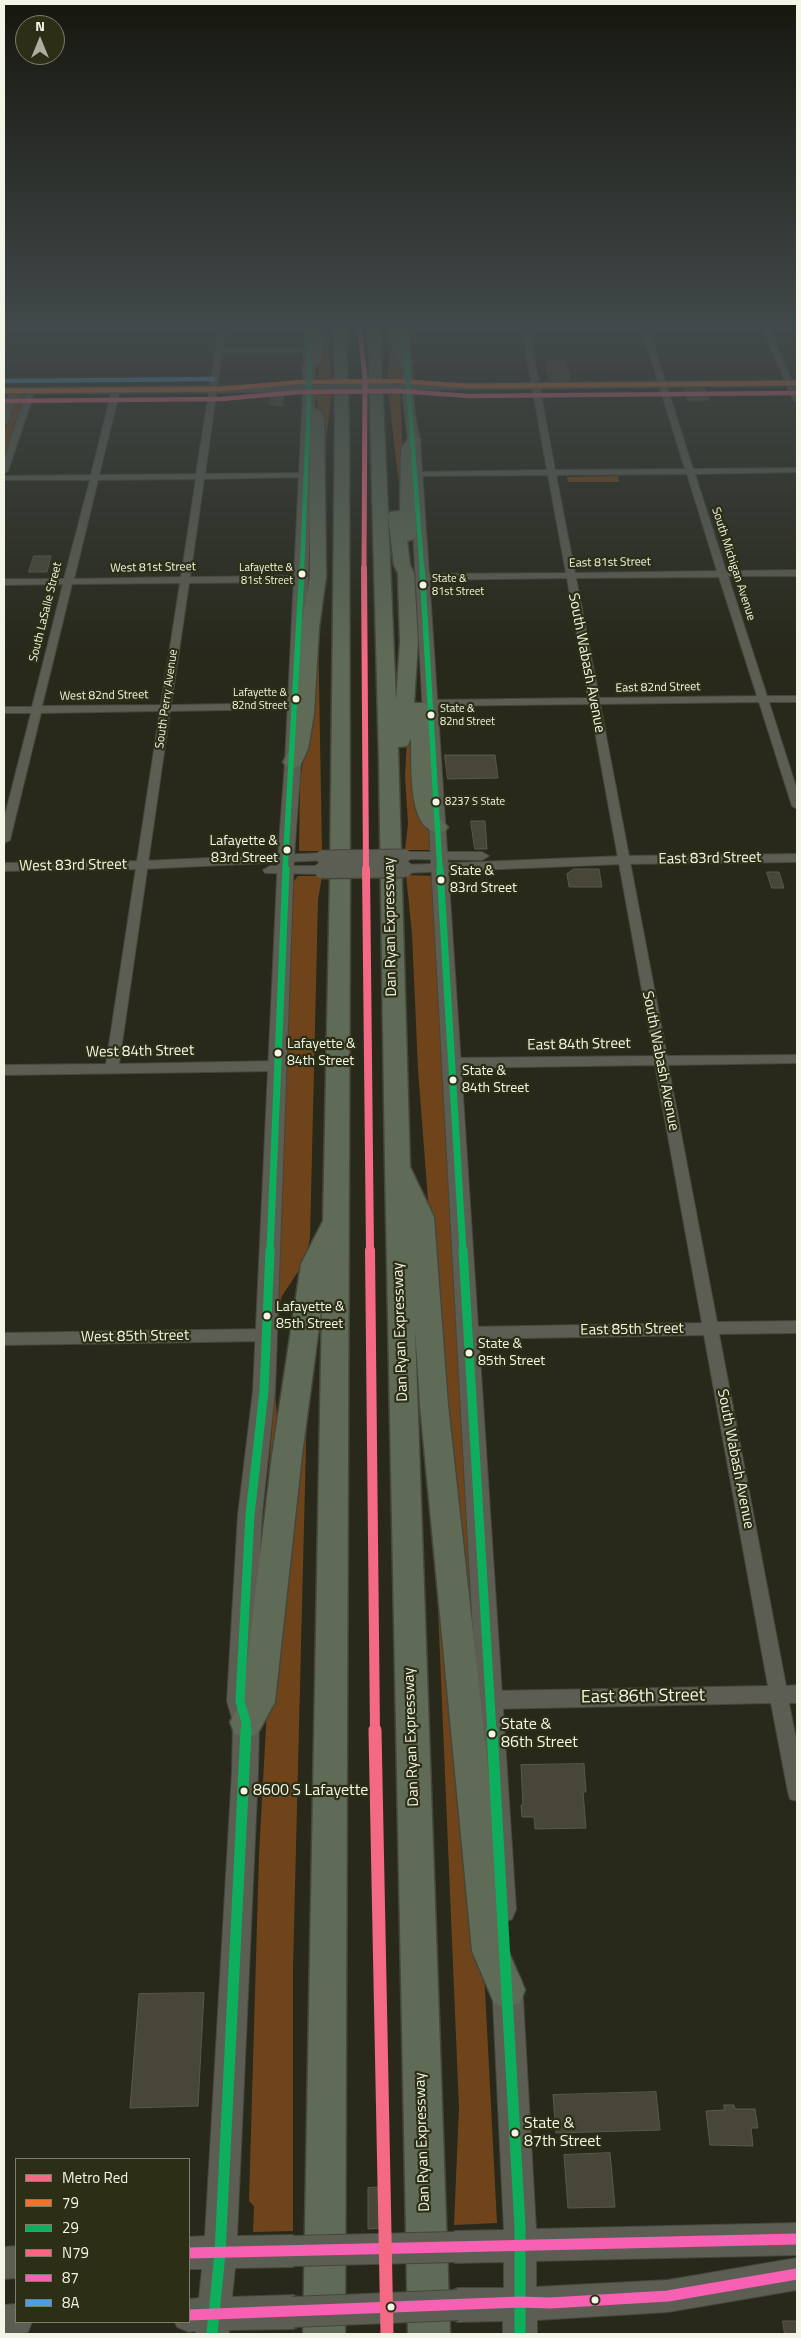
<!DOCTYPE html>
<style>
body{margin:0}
#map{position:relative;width:801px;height:2338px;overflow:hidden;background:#28291b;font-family:"Titillium Web",sans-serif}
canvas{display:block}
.frame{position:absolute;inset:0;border:5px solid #f3f6e6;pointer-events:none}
.legend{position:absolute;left:15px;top:2158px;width:175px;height:165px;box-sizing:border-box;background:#2c2f15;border:1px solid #7c7f69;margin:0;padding:6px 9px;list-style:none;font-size:15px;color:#f3f6e6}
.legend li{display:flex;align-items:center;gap:10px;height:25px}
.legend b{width:25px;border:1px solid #7c7f69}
.north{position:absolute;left:15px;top:15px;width:50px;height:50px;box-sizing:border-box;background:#2c2f15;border:1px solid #7c7f69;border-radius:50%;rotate:0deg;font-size:14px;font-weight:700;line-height:20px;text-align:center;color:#f3f6e6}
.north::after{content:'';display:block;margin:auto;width:18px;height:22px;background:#acae9f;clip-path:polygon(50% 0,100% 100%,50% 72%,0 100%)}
</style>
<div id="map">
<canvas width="801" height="2338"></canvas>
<div class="frame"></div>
<ul class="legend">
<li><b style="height:6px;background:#f46983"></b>Metro Red</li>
<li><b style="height:6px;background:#f46f30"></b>79</li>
<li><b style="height:6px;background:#0daf5c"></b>29</li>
<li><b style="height:6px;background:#fa6682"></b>N79</li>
<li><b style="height:6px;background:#f860b3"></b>87</li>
<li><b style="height:6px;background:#4d9ee5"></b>8A</li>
</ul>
<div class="north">N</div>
</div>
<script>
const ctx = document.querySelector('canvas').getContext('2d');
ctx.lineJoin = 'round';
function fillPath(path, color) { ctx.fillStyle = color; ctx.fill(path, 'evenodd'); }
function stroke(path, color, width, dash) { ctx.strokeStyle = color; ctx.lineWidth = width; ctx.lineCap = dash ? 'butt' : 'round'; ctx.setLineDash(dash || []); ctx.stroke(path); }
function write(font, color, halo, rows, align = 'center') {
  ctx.font = font + ' "Titillium Web",sans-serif'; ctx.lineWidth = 4.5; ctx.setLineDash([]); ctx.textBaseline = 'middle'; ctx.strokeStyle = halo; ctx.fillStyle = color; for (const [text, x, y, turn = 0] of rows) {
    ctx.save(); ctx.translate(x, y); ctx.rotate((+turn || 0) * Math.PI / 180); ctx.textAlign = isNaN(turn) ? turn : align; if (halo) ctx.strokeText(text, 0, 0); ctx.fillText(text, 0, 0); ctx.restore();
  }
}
fillPath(new Path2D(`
 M321 330H326L332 379 318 378Z
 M389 330H394L396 352 403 378H387C391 362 387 346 389 330Z
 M318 391H332L321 483V421L315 393Z
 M388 391 400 392 404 483H399Z
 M17 395H26L4 461V433Z
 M618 476 619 482H568L567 477Z
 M318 624 322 851H299L300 781 312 704Z
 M410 686 424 815 431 835 432 848 430 850H405L408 824 405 776Z
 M406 875 433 876 483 1755 440 1358 418 1069 412 934Z
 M298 876H322L318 900 310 1238 305 1261 282 1296 277 1314 294 881Z
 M275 1390 280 1464 257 1614Z
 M307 1405 293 1967V2231L253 2232 254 2206 249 2201 259 1854 268 1691Z
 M435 1536 451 1652 485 1990 497 2223 454 2225 459 2108Z`), '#6f441a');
const building = new Path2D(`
 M546 360H565L570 380 550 381Z
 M684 389H705L709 400H688Z
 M271 394H283L282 406 270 404Z
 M34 556H51L47 572H29Z
 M445 755H495L498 778 448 779Z
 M471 821H485L487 849H475Z
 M574 869H599L602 887H569L567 874Z
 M767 872H779L784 888H772Z
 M584 1764 586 1792H583L586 1828 535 1829 534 1817H522L521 1805H523L521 1765Z
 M204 1993 198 2106 130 2108 139 1994Z
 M656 2092 660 2130 556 2133 553 2095Z
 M724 2105H734L735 2109H755L758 2128H751L753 2146 710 2145 706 2111 724 2110Z
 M610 2153 615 2207 568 2208 564 2155Z
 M384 2187 385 2228 368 2229V2188Z
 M783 2321H797V2334H785Z`);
fillPath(building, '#484636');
stroke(building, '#5a584c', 1);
const minor = new Path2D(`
 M219 330H226L223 348H308L312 350 308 352H222L205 474 306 473 310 475 306 477 204 479 190 577 302 576 307 579 302 582 189 583 171 705 294 703 299 706 294 709 170 711 119 1064 277 1061 283 1066 277 1071 4 1075V1065L106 1064 160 711 41 713 10 840 4 843V819L31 713H4V707H32L63 584 4 585V579H64L90 480H4V476L91 475 112 390 116 388 120 390 99 475 196 474ZM196 479 181 577 74 579 98 480ZM180 583 161 705 42 706 72 584Z
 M522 330H529L555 470 685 469 642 330H649L693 469 797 468V472L695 474 726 571 797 570V576H728L767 696H797V702H769L797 790V809L792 806 759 702 600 704 667 1056 797 1055V1063L668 1065 717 1322 797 1321V1333L719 1334 786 1686 797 1685V1703H789L797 1744V1801L790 1799 788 1792 771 1703 489 1709 483 1706 480 1700 483 1694 489 1691 768 1686 704 1335 467 1339 462 1337 459 1333 462 1329 467 1327 702 1323 655 1065 452 1068 446 1063 452 1058 654 1056 590 704 430 706 425 703 430 700 588 698 567 578 423 580 418 577 423 574 566 573 548 475 416 476 412 474 416 472 547 470ZM687 474 717 571 575 573 556 475ZM719 577 757 696 599 698 576 578Z
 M763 330H770L797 392V402L793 400Z
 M15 389 19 391 8 423 4 425C4 415 5 394 15 389Z
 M31 389 35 391 8 471 4 473V460L27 391Z
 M266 1329 271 1331 274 1335 271 1339 266 1341 4 1345V1333Z`);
const tertiary = new Path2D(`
 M405 852H482L489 856 482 860 400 859 398 856 400 853Z
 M322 853 329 857 327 860 142 869 4 871V863L142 861Z
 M797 854V862L623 864 405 873 398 869 405 865 623 856Z
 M270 866H322L329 870 322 874 265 873 263 870Z`);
const secondary = new Path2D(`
 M304 330H314L315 385H332L338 388 332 391H315L301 762 294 857 275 1391 262 1515 253 1701 259 1722 258 1772 237 2236 293 2235 304 2240 309 2251 304 2262 293 2267 235 2268 232 2297 293 2295 305 2300 310 2312 305 2324 293 2329 229 2330V2334H195L196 2331 189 2332 177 2327 175 2322H189V2299L199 2298 202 2269H189V2237L205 2236 232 1772 233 1722 227 1701 238 1515 253 1391 278 857 285 762 303 392 4 394V388L303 385Z
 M399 330H409L413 384 797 380V386L413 390 415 414 420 440 427 544 516 1909 512 1919 502 1923 492 1919 488 1909 408 440 402 390H394L388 387 390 385 402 384Z
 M507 1966 517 1971 522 1981 536 2229 797 2223V2255L536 2261V2287L668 2280 797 2258V2290L668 2312 537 2320V2334H503V2321L458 2322 446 2317 441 2305 446 2293 458 2288H504V2262L455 2263 444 2258 439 2247 444 2236 455 2231 504 2230 492 1981 497 1971Z
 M16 2246V2278L4 2279V2247Z
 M16 2304V2322H32L28 2332 22 2334H4V2305Z`);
const motorway = new Path2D(`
 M312 330H324L321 364 308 372 301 368 307 362Z
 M334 330H346L349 429 350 879 345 2334H303L322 1304 302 1455 275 1702 258 1733 246 1738 234 1733 230 1722 243 1697 272 1455 301 1264 323 1221 330 879 335 429Z
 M368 330H380L388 515 390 512 400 511 401 449 409 437 414 436 421 440 415 449 416 536 414 539 407 541 410 565 414 573 418 642 414 703H426L428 707 433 793 438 817 448 827 445 831C406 841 412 762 411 739L407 746 398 747 410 1167 434 1217 448 1405 508 1950 525 1990 520 2003 507 2008 494 2003 472 1951 420 1405 415 1329 450 2334H408L385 1166 379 761ZM388 516 394 565 398 573 400 642 396 701Z
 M391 330H403L407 355 413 362 411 365H401L393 356Z
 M309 405 320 411 324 420 326 576 319 628 314 714 308 749 300 766 293 768 286 766 283 762 290 749 296 714 301 628 310 576V420L302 409Z`);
stroke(minor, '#45473c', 2);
stroke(tertiary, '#45473c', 2);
stroke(secondary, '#45473c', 2);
stroke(motorway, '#45473c', 3);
fillPath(minor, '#5d5e53');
fillPath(tertiary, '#5d5e53');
fillPath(secondary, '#5d5e53');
fillPath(motorway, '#5f6a57');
const tertiaryBridgeFar1 = new Path2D(`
 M322 857 405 856
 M322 870 405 869`);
const tertiaryBridge = new Path2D(`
 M322 870 405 869`);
const secondaryBridgeFar1 = new Path2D(`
 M332 388 388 387`);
const secondaryBridge = new Path2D(`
 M293 2251 455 2247
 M293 2312 458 2305`);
stroke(tertiaryBridgeFar1, '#45473c', 15, []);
stroke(tertiaryBridge, '#45473c', 19, []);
stroke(secondaryBridgeFar1, '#45473c', 13, []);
stroke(secondaryBridge, '#45473c', 32, []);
stroke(tertiaryBridgeFar1, '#5d5e53', 13);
stroke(tertiaryBridge, '#5d5e53', 16);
stroke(secondaryBridgeFar1, '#5d5e53', 12);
stroke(secondaryBridge, '#5d5e53', 30);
stroke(new Path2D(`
 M4 391 221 389 300 382 399 381 469 386 797 383`), '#f46f30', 4.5);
stroke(new Path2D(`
 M404 330 422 569
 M302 569 309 399V330`), '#0daf5c', 4.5);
stroke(new Path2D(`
 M422 568 440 870
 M285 870 302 568`), '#0daf5c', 5.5);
stroke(new Path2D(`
 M440 869 463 1251
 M270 1251 286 869`), '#0daf5c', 7);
stroke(new Path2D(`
 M463 1250 492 1732
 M246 1732V1722L240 1701 250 1515 264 1391 270 1250`), '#0daf5c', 9);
stroke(new Path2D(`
 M492 1730 520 2227V2334
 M212 2334 220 2253 246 1730`), '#0daf5c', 11);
stroke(new Path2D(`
 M4 401 221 399 300 392 399 391 469 396 797 393`), '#fa6682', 4.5);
stroke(new Path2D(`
 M189 2253 797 2239
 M189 2315 520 2302 550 2303 668 2296 797 2274`), '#f860b3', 11);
stroke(new Path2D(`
 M4 381 213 379`), '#4d9ee5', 4.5);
stroke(new Path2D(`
 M360 330 365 378 364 569`), '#f46983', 5);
stroke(new Path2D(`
 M364 568 366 870`), '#f46983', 6);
stroke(new Path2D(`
 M366 869 370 1251`), '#f46983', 8);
stroke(new Path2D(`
 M370 1250 375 1732`), '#f46983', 10);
stroke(new Path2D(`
 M375 1730 387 2334`), '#f46983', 13);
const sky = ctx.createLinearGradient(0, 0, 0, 657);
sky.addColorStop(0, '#16170f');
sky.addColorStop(0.5, '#42494a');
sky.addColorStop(1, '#42494a00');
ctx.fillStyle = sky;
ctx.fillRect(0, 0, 801, 657);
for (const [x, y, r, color] of [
 [302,574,4.5,"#f3f6e6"],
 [423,585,4.5,"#f3f6e6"],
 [296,699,4.5,"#f3f6e6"],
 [431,715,4.5,"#f3f6e6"],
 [436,802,4.5,"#f3f6e6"],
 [287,850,4.5,"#f3f6e6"],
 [441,880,4.5,"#f3f6e6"],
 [278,1053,4.5,"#f3f6e6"],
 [453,1080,4.5,"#f3f6e6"],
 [267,1316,4.5,"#f3f6e6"],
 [469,1353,4.5,"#f3f6e6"],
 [492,1734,4.5,"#f3f6e6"],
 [244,1791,4.5,"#f3f6e6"],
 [515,2133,4.5,"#f3f6e6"],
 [595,2300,4.5,"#f3f6e6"],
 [391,2307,4.5,"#f3f6e6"]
]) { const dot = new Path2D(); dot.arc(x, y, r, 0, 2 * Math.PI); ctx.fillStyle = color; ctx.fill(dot); stroke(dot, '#2c2f15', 2); }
write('11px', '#f3f6e6', '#2c2f15', [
 ["Lafayette &",293,568,"right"],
 ["81st Street",293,581,"right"],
 ["State &",432,579],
 ["81st Street",432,592],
 ["Lafayette &",287,693,"right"],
 ["82nd Street",287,706,"right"],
 ["State &",440,709],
 ["82nd Street",440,722],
 ["8237 S State",445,802]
], 'left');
write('12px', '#f3f6e6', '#2c2f15', [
 ["East 81st Street",610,563,-1],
 ["South Michigan Avenue",733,564,72],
 ["West 81st Street",153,568,-1],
 ["South LaSalle Street",46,612,-76],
 ["East 82nd Street",658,688,-1],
 ["West 82nd Street",104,696,-1],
 ["South Perry Avenue",167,699,-82]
]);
write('14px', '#f3f6e6', '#2c2f15', [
 ["Lafayette &",278,842,"right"],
 ["83rd Street",278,859,"right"],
 ["State &",450,872],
 ["83rd Street",450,889],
 ["Lafayette &",287,1045],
 ["84th Street",287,1062],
 ["State &",462,1072],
 ["84th Street",462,1089],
 ["Lafayette &",276,1308],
 ["85th Street",276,1325],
 ["State &",478,1345],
 ["85th Street",478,1362]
], 'left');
write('15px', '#f3f6e6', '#2c2f15', [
 ["South Wabash Avenue",586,663,79],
 ["East 83rd Street",710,859,-1],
 ["West 83rd Street",73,866,-1],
 ["Dan Ryan Expressway",391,927,-91],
 ["East 84th Street",579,1045,-1],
 ["West 84th Street",140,1052,-1],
 ["South Wabash Avenue",660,1061,79],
 ["East 85th Street",632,1330,-1],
 ["Dan Ryan Expressway",401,1332,-92],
 ["West 85th Street",135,1337,-1],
 ["South Wabash Avenue",735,1459,79],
 ["Dan Ryan Expressway",412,1737,-92],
 ["Dan Ryan Expressway",423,2142,-92]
]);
write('16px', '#f3f6e6', '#2c2f15', [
 ["State &",501,1725],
 ["86th Street",501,1743],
 ["8600 S Lafayette",253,1791],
 ["State &",524,2124],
 ["87th Street",524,2142]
], 'left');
write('18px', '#f3f6e6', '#2c2f15', [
 ["East 86th Street",643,1697,-1]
]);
</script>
